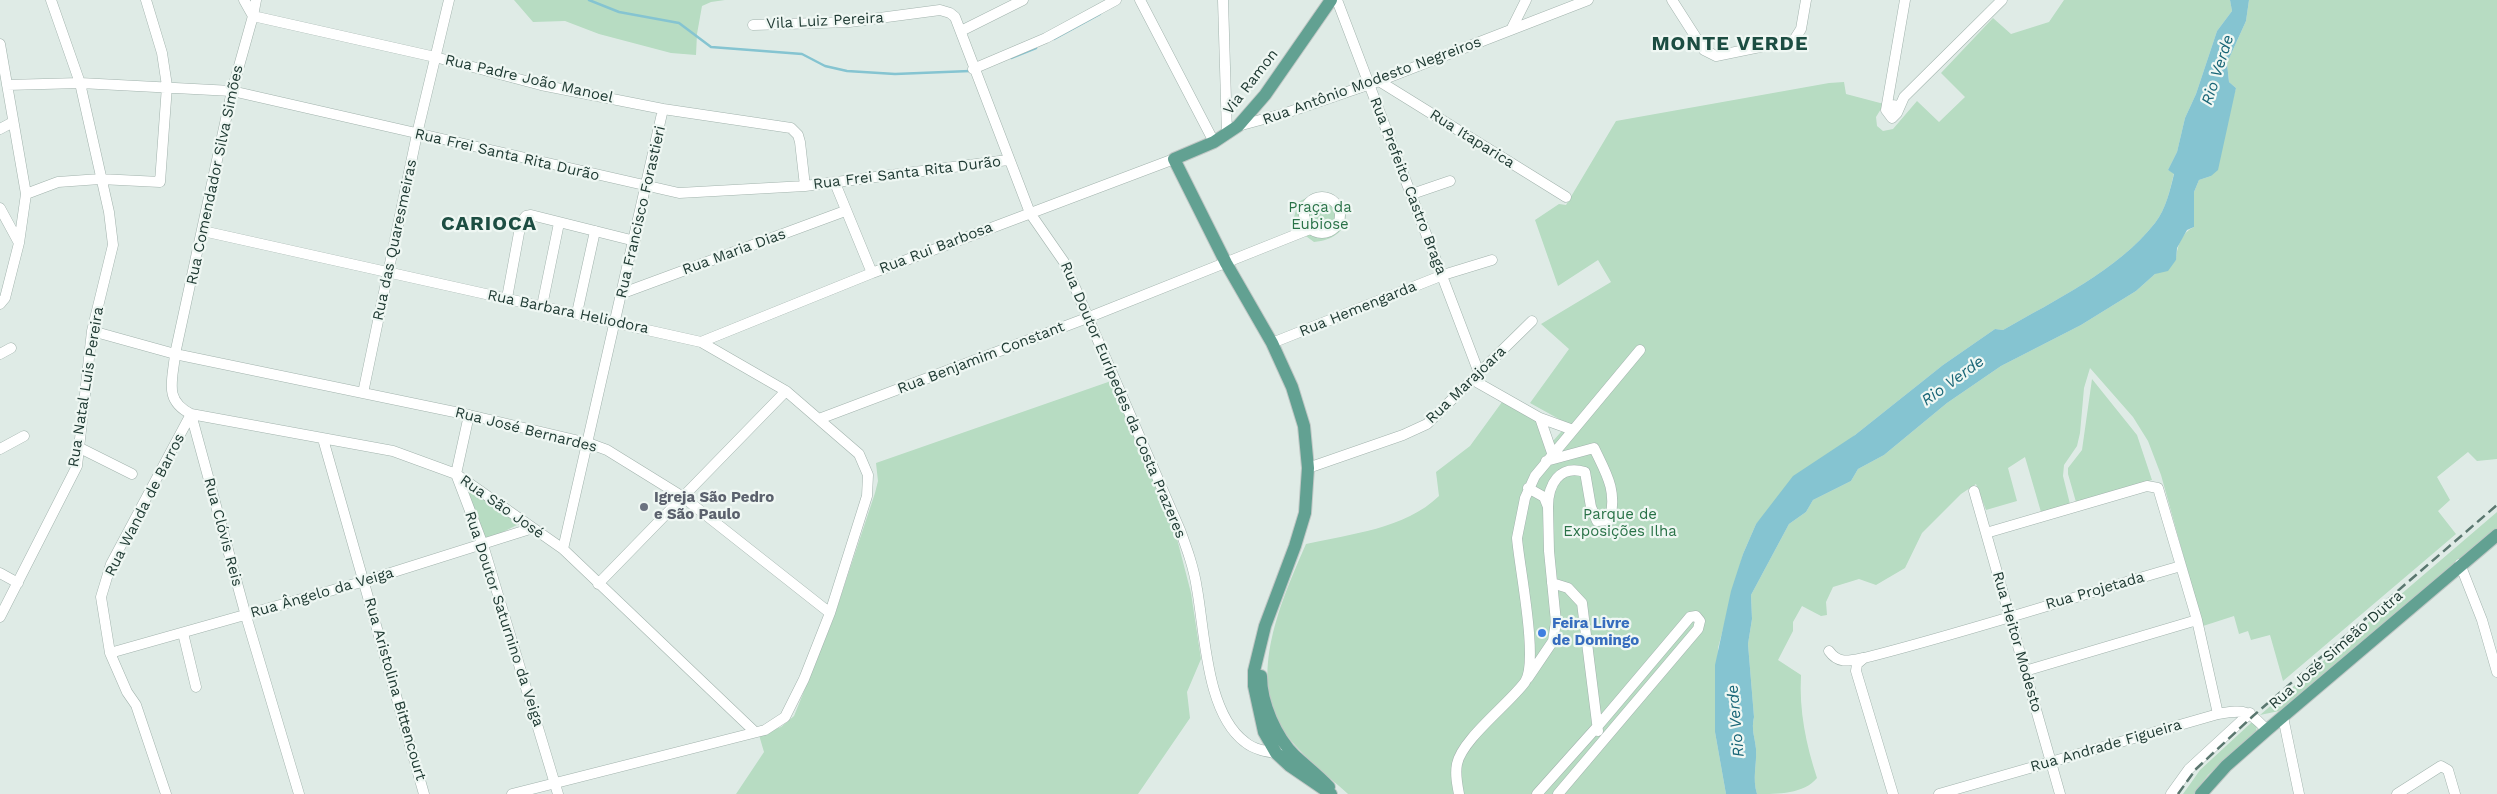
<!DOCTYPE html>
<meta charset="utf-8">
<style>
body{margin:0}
canvas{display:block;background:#dfebe6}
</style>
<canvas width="2497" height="794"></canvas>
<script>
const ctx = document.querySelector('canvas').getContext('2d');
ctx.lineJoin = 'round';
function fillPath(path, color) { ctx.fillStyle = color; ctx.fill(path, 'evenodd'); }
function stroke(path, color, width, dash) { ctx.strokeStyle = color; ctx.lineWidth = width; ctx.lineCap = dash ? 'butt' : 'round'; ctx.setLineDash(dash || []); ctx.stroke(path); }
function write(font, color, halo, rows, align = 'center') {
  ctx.font = font + ' "Work Sans",sans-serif'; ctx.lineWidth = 4.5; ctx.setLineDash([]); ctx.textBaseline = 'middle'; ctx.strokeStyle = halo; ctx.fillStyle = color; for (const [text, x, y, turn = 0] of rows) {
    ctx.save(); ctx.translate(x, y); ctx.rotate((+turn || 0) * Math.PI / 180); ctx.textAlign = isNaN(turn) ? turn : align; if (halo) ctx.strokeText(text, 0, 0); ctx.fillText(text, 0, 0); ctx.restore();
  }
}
fillPath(new Path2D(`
 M514 0H725L711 2 702 6 697 34 696 55 671 53 599 34 565 21 533 22Z
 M2064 0H2230L2232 11 2217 31 2196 94 2185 118 2177 152 2168 170 2174 173C2170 190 2166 209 2155 223 2117 271 2055 300 2003 330L1995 329 1943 365 1855 435 1756 524 1743 554 1718 648 1715 732 1726 794H1348C1327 775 1302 756 1285 733 1245 679 1283 597 1306 544 1350 534 1405 529 1439 496L1436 472 1470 446 1502 402 1538 420 1543 434 1545 450 1568 424 1530 403 1569 349 1541 324 1611 282 1598 260 1558 286 1535 220 1559 204 1566 205 1616 121 1829 83 1844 82 1846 94 1884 104 1876 117 1877 126 1883 131 1893 129 1917 101 1939 122 1965 97 1941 73 1993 18 2011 34 2049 22Z
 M2249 0H2497V459L2477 461 2468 452 2437 477 2450 500 2438 511 2456 534 2283 681 2270 635 2251 640 2248 631 2239 634 2234 616 2203 626 2161 475 2148 441 2133 417 2090 368 2084 388 2080 433 2077 446 2064 465 2063 476 2070 504 2041 512 2025 457 2008 468 2017 501 1986 510 1976 484 1961 494 1922 533 1905 568 1876 585 1859 579 1833 587 1826 602 1827 615 1821 616 1802 606 1793 622V631L1778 660 1801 675C1799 711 1806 744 1817 778 1804 794 1778 794 1757 794 1752 778 1757 765 1756 749 1755 737 1751 730 1754 717L1748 644 1752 619 1751 595 1789 524 1806 512 1813 500 1851 481 1858 469 1884 455 1947 403 2001 366 2081 325 2136 291 2155 274 2176 260C2177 247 2181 233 2194 227V192L2199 180 2211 176 2236 88 2229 82 2227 63 2246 21Z
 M1319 192C1357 200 1354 239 1314 242L1299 231 1293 221 1298 202Z
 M2092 379 2137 435 2152 480 2076 502 2068 474V468L2082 450Z
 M1111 381 1175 531 1191 593 1201 659 1187 692 1190 718 1138 794H736L764 752 759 735 781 727 794 716 834 617 875 493 878 481 876 463Z
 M466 485 523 522 485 541Z
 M2497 512V531L2299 696 2279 711 2260 715Z
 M2252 722 2257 726 2256 731 2208 775 2194 794H2183L2200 770Z`), '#b7dcc2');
fillPath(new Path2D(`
 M2230 0H2249L2246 21 2227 63 2229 82 2236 88 2218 170 2211 176 2199 180 2194 192V227L2187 230 2177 248 2176 260 2168 271 2155 274 2136 291 2081 325 2001 366 1947 403 1884 455 1858 469 1851 481 1813 500 1806 512 1789 524 1751 595 1752 619 1748 644 1754 717C1751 730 1755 737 1756 749 1757 765 1752 778 1757 794H1726L1715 732V665L1731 591 1743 554 1756 524 1793 476 1855 435 1943 365 1995 329 2003 330C2055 300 2117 271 2155 223 2166 209 2170 190 2174 174L2168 170 2177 152 2185 118 2196 94 2217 31 2232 11Z`), '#85c4d1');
stroke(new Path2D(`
 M589 0 619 12 679 23 711 47 802 54 825 66 847 71 895 74 970 71
 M1054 39 1100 14
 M1011 58 1036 48`), '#85c4d1', 2.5);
const minor = new Path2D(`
 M244 0 253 16 232 91 175 354C173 380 163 400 191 414L393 451 456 474 563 549 755 732
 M256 0 253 16 435 57 541 85 663 109 791 128 798 135 800 142 805 186
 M1140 0 1214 142
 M1223 0 1227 134
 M1337 0 1479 373
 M1672 0 1704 50 1716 56 1794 40 1801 29 1806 0
 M753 25 849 22 940 10 950 13 955 17 1030 213 1064 262 1180 530C1187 549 1194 568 1197 589 1205 633 1206 713 1245 742 1254 750 1269 752 1281 754
 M1511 30 1526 0
 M961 31 1023 0
 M0 44 26 194 19 243 5 298 0 304
 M973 69 1046 38 1116 0
 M1379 81 1566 197
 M7 85 80 83 232 91 679 193 805 186 1008 160
 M1899 106 1892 105 1886 110 1892 118 1897 113 1904 97 2002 0
 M1886 110 1905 0
 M1238 126 1286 113 1379 81 1588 0
 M0 129 13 122
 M835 183 872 273
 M26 194 58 182 100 179 160 182 167 86 162 53 146 0
 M1412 194 1450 181
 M1304 215a18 18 0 1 1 36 0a18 18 0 1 1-36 0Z
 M0 208 19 243
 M203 231 701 342 786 391 859 454 868 475 867 496 830 613 804 679 785 717 765 730 512 794
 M623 293 845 211
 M507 298 521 222 526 216 531 215 635 241
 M542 306 559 223
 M577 313 595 231
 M92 331 175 354 469 415 588 443 607 450 683 497 830 613
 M701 342 872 273 1174 159
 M1272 343 1443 275 1492 260
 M0 354 11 348
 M1473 380 1540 418 1573 430
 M363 393 417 134 449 0
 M191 414 246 616 299 794
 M469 415 456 474 483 545 558 794
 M1540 418 1552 453
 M819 419 1087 318 1310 229
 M323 439 424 794
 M80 448 132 474
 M0 449 24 436
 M1546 461 1594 448C1607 475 1617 490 1610 520L1597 521 1591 507 1585 472C1559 464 1548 485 1548 507
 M1308 468 1403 435 1427 424 1532 321
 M1528 488 1544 497 1548 507 1549 551 1556 622 1553 641 1528 678
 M1974 491 2060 794
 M1986 533 2147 486 2158 488 2197 620 2218 714
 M563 549 663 109
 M2460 564 2482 620 2497 672
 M0 573 18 583
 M1552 583 1568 588 1582 603 1598 731
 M598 584 786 391
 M0 617 77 466 92 331 113 245 109 212 80 83 51 0
 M183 633 196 687
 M1829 651C1838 664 1849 661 1863 658
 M110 653 365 581 533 528
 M2025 671 2197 620
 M2283 717 2299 794
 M166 794 136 705 127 692 110 653 101 597 111 564 191 414
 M1459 794C1457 784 1455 774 1457 764 1462 739 1509 704 1525 682 1539 661 1519 566 1517 538L1525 498 1535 476 1640 350
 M1537 794 1597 727 1685 623 1690 617 1696 616 1700 621 1698 629 1558 794
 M1893 794 1856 671 1857 664 1864 658C1971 631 2076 596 2181 566
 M1939 794 2218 714C2246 709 2247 710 2267 730
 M2171 794 2189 769 2250 713
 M2397 794 2441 766 2448 770 2455 794`);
const major = new Path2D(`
 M1261 676C1261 703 1276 737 1295 756 1306 766 1319 776 1329 787
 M1331 794 1290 766 1276 753 1264 732 1254 686V671L1265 626 1295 546 1305 513 1308 468 1304 426 1292 387 1272 343 1226 263 1174 159 1214 142 1238 126 1265 95 1331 0
 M2201 794 2226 766 2267 730 2497 535`);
stroke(minor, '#a2b3ad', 11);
stroke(major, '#c1c8c6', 14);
stroke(minor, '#fff', 10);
stroke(major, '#62a192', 12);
stroke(new Path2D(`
 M2178 794 2196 769 2253 716 2497 505`), '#5a776f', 2.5, [10, 5]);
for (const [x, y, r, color] of [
 [644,507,5,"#6b7280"],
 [1542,633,5,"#3f7fe0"]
]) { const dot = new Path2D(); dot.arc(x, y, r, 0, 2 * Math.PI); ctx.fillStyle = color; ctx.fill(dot); stroke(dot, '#eff7f3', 2); }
write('15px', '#203b34', '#eff7f3', [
 ["Vila Luiz Pereira",825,21,-3],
 ["Rua Padre João Manoel",529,79,13],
 ["Rua Antônio Modesto Negreiros",1372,81,-20],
 ["Via Ramon",1251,82,-52],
 ["Rua Itaparica",1472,139,32],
 ["Rua Frei Santa Rita Durão",507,155,13],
 ["Rua Frei Santa Rita Durão",907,173,-7],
 ["Rua Comendador Silva Simões",215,175,-78],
 ["Rua Prefeito Castro Braga",1408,186,69],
 ["Rua Francisco Forastieri",641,212,-77],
 ["Rua das Quaresmeiras",395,240,-78],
 ["Rua Rui Barbosa",936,248,-21],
 ["Rua Maria Dias",734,252,-20],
 ["Rua Hemengarda",1358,309,-22],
 ["Rua Barbara Heliodora",568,312,12],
 ["Rua Benjamim Constant",981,358,-21],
 ["Rua Marajoara",1466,385,-44],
 ["Rua Natal Luis Pereira",86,387,-81],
 ["Rua Doutor Eurípedes da Costa Prazeres",1123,400,67],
 ["Rua José Bernardes",526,430,14],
 ["Rua Wanda de Barros",145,505,-63],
 ["Rua São José",502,507,35],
 ["Rua Clóvis Reis",223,532,75],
 ["Rua Projetada",2095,591,-16],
 ["Rua Ângelo da Veiga",322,593,-16],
 ["Rua Doutor Saturnino da Veiga",504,619,72],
 ["Rua Heitor Modesto",2017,642,74],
 ["Rua José Simeão Dutra",2336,650,-41],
 ["Rua Aristolina Bittencourt",395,689,74],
 ["Rua Andrade Figueira",2106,746,-16]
]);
write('15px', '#297247', '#eff7f3', [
 ["Praça da",1320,208],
 ["Eubiose",1320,225],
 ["Parque de",1620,515],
 ["Exposições Ilha",1620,532]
]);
write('bold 15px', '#5b616d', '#eff7f3', [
 ["Igreja São Pedro",654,498],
 ["e São Paulo",654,515]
], 'left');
write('bold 15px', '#366cbe', '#eff7f3', [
 ["Feira Livre",1552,624],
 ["de Domingo",1552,641]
], 'left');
write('italic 16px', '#196677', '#eff7f3', [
 ["Rio Verde",2218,70,-72],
 ["Rio Verde",1953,381,-36],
 ["Rio Verde",1736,721,-95]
]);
ctx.letterSpacing = '1px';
write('bold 20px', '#1c4d42', '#eff7f3', [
 ["MONTE VERDE",1730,44],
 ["CARIOCA",489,224]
]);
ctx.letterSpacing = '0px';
</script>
